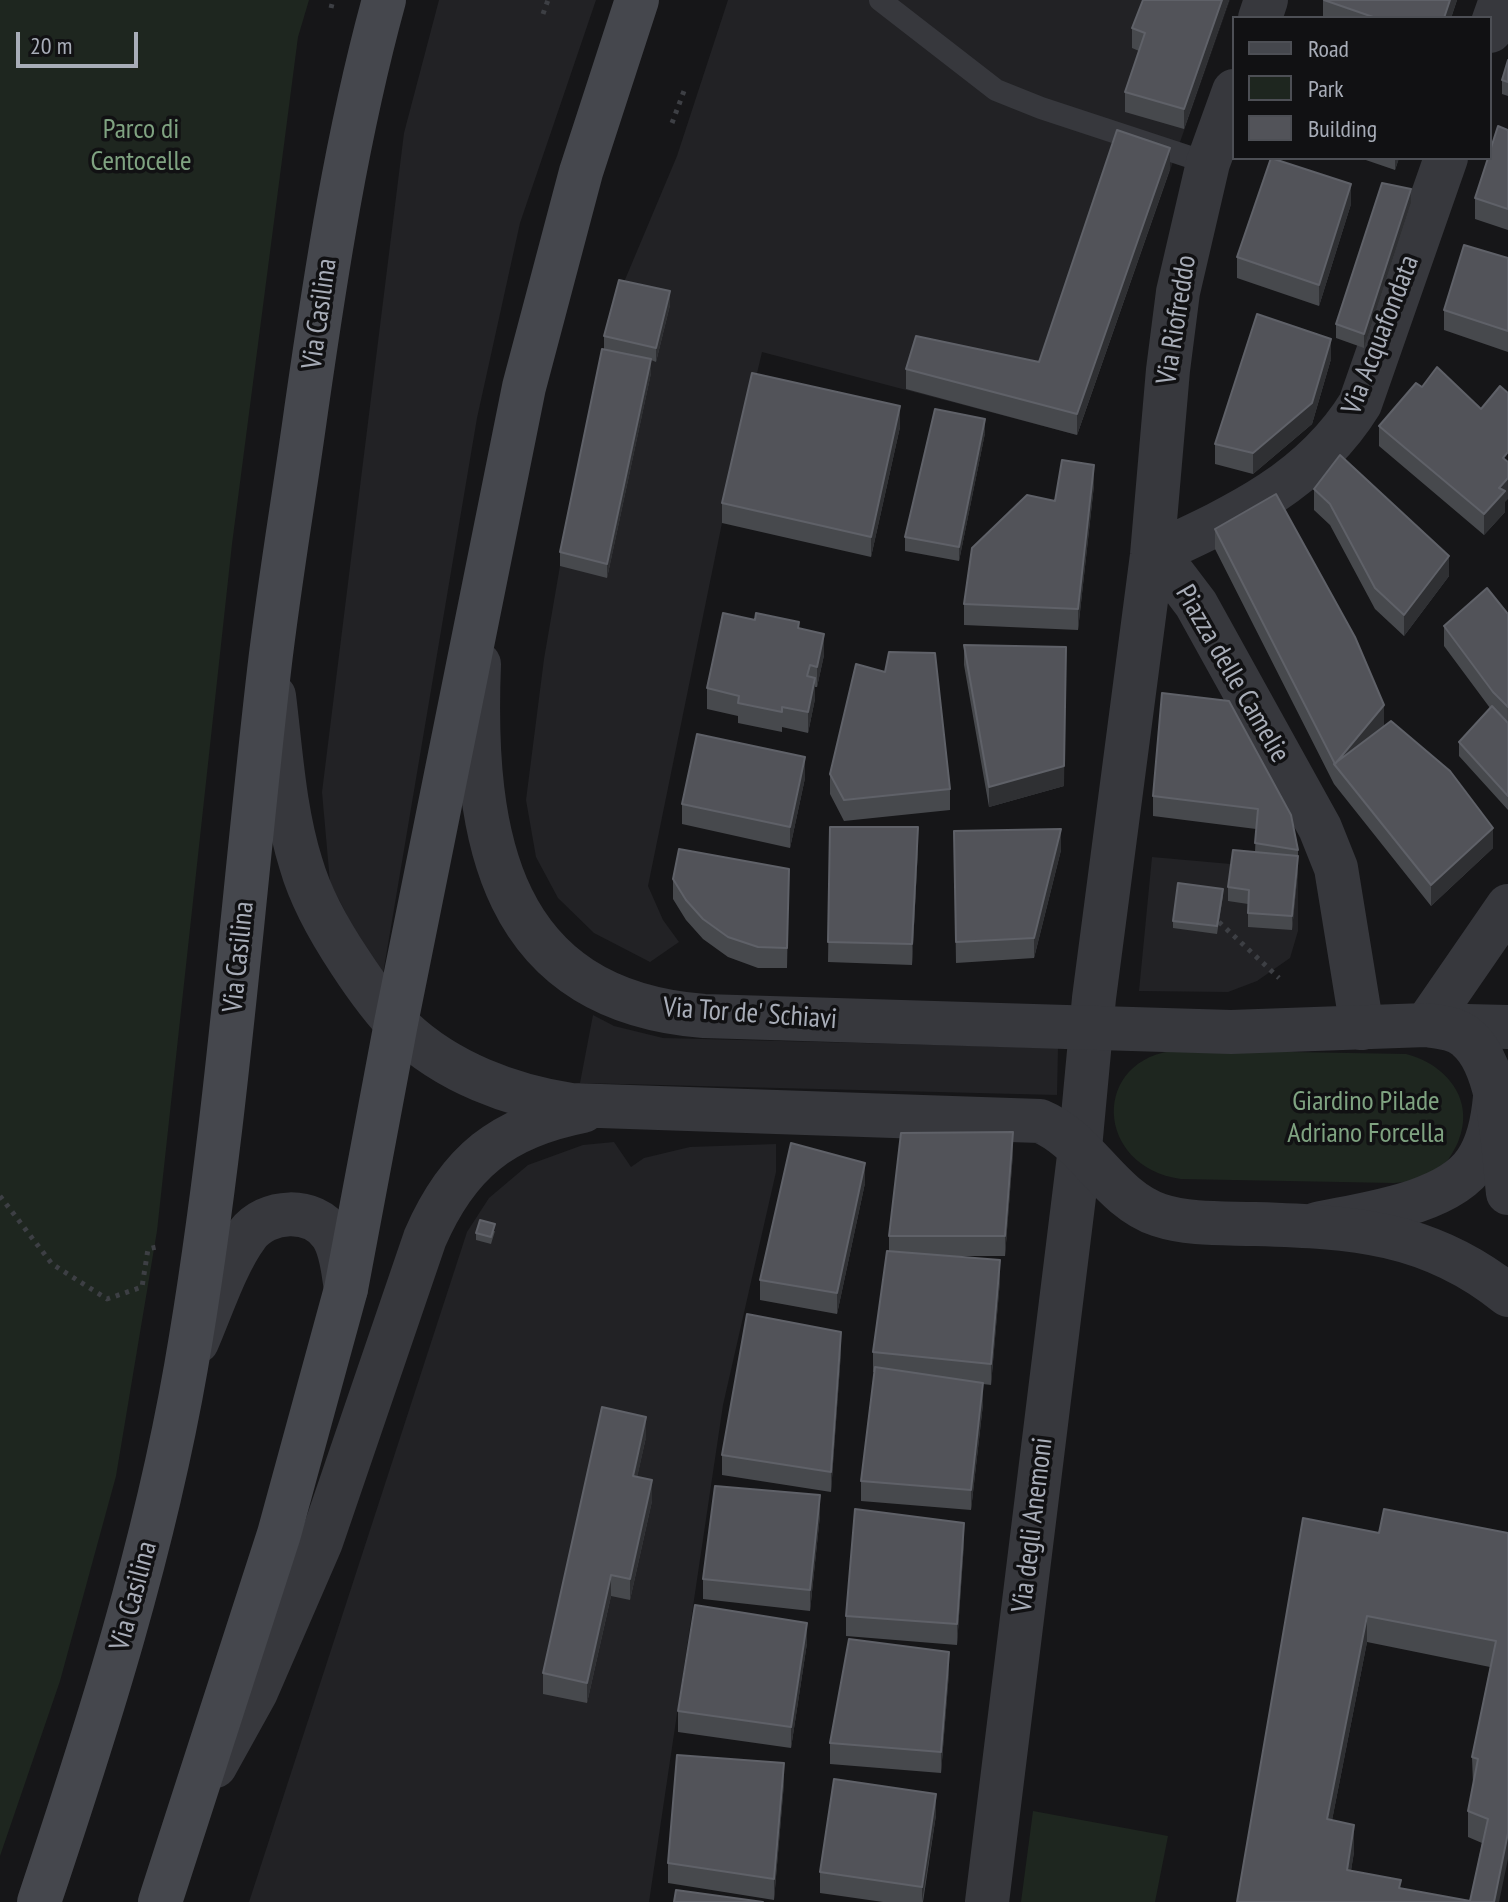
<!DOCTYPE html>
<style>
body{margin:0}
#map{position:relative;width:1508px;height:1902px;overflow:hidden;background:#161618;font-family:"PT Sans Narrow",sans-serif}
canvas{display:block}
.legend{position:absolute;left:1232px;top:16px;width:260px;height:144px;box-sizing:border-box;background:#111113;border:2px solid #4d4f55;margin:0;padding:10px 14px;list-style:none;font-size:24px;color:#a8adb8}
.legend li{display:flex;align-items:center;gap:16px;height:40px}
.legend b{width:40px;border:2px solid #4d4f55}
.scale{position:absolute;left:16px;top:32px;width:122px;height:36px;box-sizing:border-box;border:4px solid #a8adb8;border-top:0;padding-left:10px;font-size:24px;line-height:28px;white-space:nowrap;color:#a8adb8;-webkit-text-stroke:6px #111113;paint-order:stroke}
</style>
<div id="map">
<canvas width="1508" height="1902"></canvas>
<ul class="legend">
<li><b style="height:10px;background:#45474d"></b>Road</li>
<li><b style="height:22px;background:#1e261f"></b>Park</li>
<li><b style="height:22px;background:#525359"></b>Building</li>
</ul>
<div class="scale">20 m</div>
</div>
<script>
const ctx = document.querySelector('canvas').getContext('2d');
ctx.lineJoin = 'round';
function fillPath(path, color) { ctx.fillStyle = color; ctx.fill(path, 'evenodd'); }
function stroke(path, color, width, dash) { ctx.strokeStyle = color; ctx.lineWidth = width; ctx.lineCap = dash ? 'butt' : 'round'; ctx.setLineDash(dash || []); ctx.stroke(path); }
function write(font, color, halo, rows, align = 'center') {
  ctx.font = font + ' "PT Sans Narrow",sans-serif'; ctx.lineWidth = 7; ctx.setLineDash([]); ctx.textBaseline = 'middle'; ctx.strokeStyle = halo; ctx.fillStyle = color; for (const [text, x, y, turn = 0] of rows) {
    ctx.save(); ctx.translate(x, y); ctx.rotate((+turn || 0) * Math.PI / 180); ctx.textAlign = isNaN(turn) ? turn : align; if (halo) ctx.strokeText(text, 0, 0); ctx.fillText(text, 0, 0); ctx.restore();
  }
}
fillPath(new Path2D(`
 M439 0H596L520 223 477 418 383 974 372 965 330 882 322 792 404 133Z
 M728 0H1230L1077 435 762 352 722 523 648 886 663 920 679 942 650 962 594 933 558 898 536 857 526 800 544 659 560 566 574 489 619 294 677 156Z
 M1152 857 1298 870V931L1290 958 1257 981 1228 992 1139 991Z
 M593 1015 614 1026 663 1038 1058 1048 1057 1095 580 1083Z
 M614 1142 631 1167 644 1158 690 1147 776 1144V1172L723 1405 649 1902H249L467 1232 489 1198 528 1165 583 1145Z`), '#222225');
fillPath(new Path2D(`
 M0 0H309L298 37 232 544 157 1231 116 1476 60 1681 0 1856Z
 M1178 1050 1406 1054C1446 1064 1476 1100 1458 1142 1453 1153 1446 1165 1436 1172 1424 1181 1408 1182 1394 1183L1181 1179C1094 1167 1090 1058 1178 1050Z
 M1033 1811 1168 1836 1155 1902H1021Z`), '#1e261f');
stroke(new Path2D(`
 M331 8 333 0
 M543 14 548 0
 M672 123 684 91
 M1219 922 1279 978
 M0 1196 52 1264 107 1299 142 1287 148 1249 161 1246`), '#3d3f44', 5, [4, 6]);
stroke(new Path2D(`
 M880 0 996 90 1041 108 1208 163`), '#37383d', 22);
stroke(new Path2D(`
 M1260 18 1266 0
 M1490 31 1501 0
 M1152 555 1174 575 1196 604 1320 828 1336 868 1362 1028
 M1152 555C1234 517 1311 483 1360 404L1446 158
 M1426 1025 1508 906
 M1426 1025 1508 1027
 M1317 1224C1363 1214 1448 1204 1476 1162 1489 1143 1493 1120 1495 1097
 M197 1342C211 1310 226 1263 247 1235 266 1209 313 1206 332 1235 342 1250 343 1272 346 1289
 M987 1902 1080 1148 1094 998 1152 555 1168 370 1178 292 1208 163 1234 91`), '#37383d', 44);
stroke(new Path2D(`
 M479 664C472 836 499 1000 704 1016L1231 1032 1426 1025C1441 1027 1456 1028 1467 1038 1502 1067 1503 1151 1508 1193
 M274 696C281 752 284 810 301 864 311 899 330 932 350 962 365 985 382 1009 402 1029 447 1072 511 1096 571 1105L1040 1121C1088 1141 1109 1198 1159 1215 1189 1225 1224 1223 1255 1224 1352 1227 1429 1231 1508 1295
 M215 1766 256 1692 321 1542 425 1238C458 1162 502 1127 583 1111`), '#37383d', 44);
stroke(new Path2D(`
 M39 1902C98 1726 154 1550 186 1367 226 1137 242 904 269 671 279 584 294 498 306 411 326 272 347 135 384 0
 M160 1902 279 1534 346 1289 396 1023 524 387 581 172 637 0`), '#45474d', 44);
fillPath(new Path2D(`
 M1229 0 1184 129 1125 112V92L1139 51 1132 48V28Z
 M1323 0H1457L1451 18H1323Z
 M1508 60V96L1502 94V80Z
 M1508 130V230L1475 219V198Z
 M1360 158H1399L1395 170Z
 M1170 169 1077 435 906 389V369L1039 362Z
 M1411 203 1364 348 1336 338V324Z
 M1351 204 1319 306 1237 278V257Z
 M1508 258V352L1444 330V310Z
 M670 305 656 362 651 360V373L607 578 560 566V552L604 349V336Z
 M1331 359 1312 424 1253 474 1215 464V444Z
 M1379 426 1505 502V512L1484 535 1379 446Z
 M900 427 871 557 722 523V503Z
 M985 433 959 561 905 551V537Z
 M1094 485 1078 630 964 625V604L1055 501Z
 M1314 489 1449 576 1404 636 1375 609 1330 525 1314 510Z
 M1215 529 1384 726 1381 729 1493 848 1431 906 1334 784 1215 549Z
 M1508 614V810L1459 756V742L1490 708 1444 646V626Z
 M799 629 824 655 817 687H815V699L808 733 782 727V732L738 723V716L707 709V688Z
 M964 645 1064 786 989 807 964 665Z
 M1162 693 1298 850V870L1292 930 1248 927V904L1228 901V887L1255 852 1256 829 1153 816V796Z
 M830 774 950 789V810L844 821 830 794Z
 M805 778 790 848 682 824V804Z
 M830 827 918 848 912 965 828 962Z
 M954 831 1061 850 1034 958 956 963Z
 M789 869 787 968H758L728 957 703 939 686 920 673 899V879Z
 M1223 896 1217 934 1173 928V921Z
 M1013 1153 1005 1256H957L1000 1280 991 1385 983 1384V1404L971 1510 861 1501V1481L874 1372H873V1352L889 1251V1236Z
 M865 1183 837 1314 760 1300V1280Z
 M495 1231 491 1244 476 1240V1233Z
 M841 1352 831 1492 722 1475V1455Z
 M646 1437 637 1477 652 1501 630 1600 611 1596 587 1703 543 1694V1673Z
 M820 1515 810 1611 703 1599V1579Z
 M1379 1533H1508L1499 1902H1237ZM1367 1642 1490 1667 1472 1757 1473 1784 1468 1811V1837L1482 1843 1470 1901 1401 1888 1351 1870 1354 1852 1332 1820Z
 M964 1543 957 1645 846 1636V1616Z
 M807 1643 791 1748 678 1732V1711Z
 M949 1672 941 1773 830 1764V1743Z
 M784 1783 774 1900 668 1883V1863Z
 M936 1815 923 1902H883L820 1893V1872Z`), '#47494d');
fillPath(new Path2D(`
 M1222 0H1229L1184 129V109Z
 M1450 0H1457L1451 18H1444Z
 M1170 148V169L1077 435V414Z
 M1395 158H1399L1395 170Z
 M1351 184V204L1319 306V285Z
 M1411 189V203L1364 348V334Z
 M670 291V305L656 362V348Z
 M1331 339V359L1312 424 1253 474V453Z
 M651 359V373L607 578V564Z
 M900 406V427L871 557V537Z
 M985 419V433L959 561V547Z
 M1094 465V485L1078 630V609Z
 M1508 478V499L1505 502V512L1484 535V514L1499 488Z
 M1449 556V576L1404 636V615Z
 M824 634V655L817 687V667Z
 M1066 647 1064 786 989 807V787Z
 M815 678V699L808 733V712Z
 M1384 705V726L1343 774 1335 764Z
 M805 757V778L790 848V827Z
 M918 827V848L912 965V944Z
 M1493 828V848L1431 906V885Z
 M1061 829V850L1034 958V938Z
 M1298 856V870L1292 930V916Z
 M1013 1132V1153L1005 1256V1236Z
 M865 1163V1183L837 1314V1293Z
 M1000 1260V1280L991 1385V1364Z
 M841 1332V1352L831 1492V1472Z
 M983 1383V1404L971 1510V1490Z
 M646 1417V1437L633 1496V1476Z
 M652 1480V1501L630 1600V1579Z
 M820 1495V1515L810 1611V1590Z
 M964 1523V1543L957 1645V1624Z
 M611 1575V1596L587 1703V1683Z
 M1367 1616V1642L1327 1846V1819Z
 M807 1623V1643L791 1748V1727Z
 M949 1652V1672L941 1773V1752Z
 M784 1763V1783L774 1900V1879Z
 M936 1794V1815L922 1902V1887Z
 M1354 1825V1852L1347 1896V1870Z
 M1508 1833V1859L1499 1902H1494Z`), '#2f3033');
const building = new Path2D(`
 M1143 0H1222L1184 109 1125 92 1145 33 1132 28Z
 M1324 0H1450L1444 18H1376Z
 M1508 60V82L1502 80Z
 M1498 126 1508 130V209L1475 198 1488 158H1490V151Z
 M1117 130 1170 148 1077 414 906 369 916 336 1039 362Z
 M1271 158 1351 184 1319 285 1237 257Z
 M1382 183 1411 189 1364 334 1336 324Z
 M1464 245 1508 258V331L1444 310Z
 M619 280 670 291 656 348 604 336Z
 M1257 314 1331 339 1312 403 1253 453 1215 444Z
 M602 349 651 359 607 564 560 552Z
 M1437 367 1481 409 1500 386 1508 393V452L1503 458 1508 462V478L1499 488 1505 491 1484 514 1379 426 1416 383 1422 387Z
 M752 373 900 406 871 537 722 503Z
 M935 409 985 419 959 547 905 537Z
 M1340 455 1449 556 1404 615 1375 588 1330 504 1314 489Z
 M1062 460 1094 465 1078 609 964 604 972 548 1027 495 1055 501Z
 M1276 494 1355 637 1384 705 1335 764 1215 529Z
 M1487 588 1508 614V707L1493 692 1444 626Z
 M723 613 755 620 756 613 799 622 798 628 824 634 817 667 810 665 807 676 815 678 808 712 782 707V712L738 703 739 696 707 688Z
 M964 645 1066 647 1064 766 989 787Z
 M889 652 935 653 950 789 844 800 830 774 856 664 885 672Z
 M1162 693 1229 701 1291 815 1298 850 1255 843 1258 809 1153 796Z
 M1492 706 1508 723V796L1459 742Z
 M1391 721 1450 771 1493 828 1431 885 1334 764Z
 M697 734 805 757 790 827 682 804Z
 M830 827H918L912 944 828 942Z
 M1061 829 1034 938 956 942 954 831Z
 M679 849 789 869 787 948 758 947 728 937 703 919 686 900 673 879Z
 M1233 850 1298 856 1292 916 1248 913 1249 890 1228 887Z
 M1178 883 1223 889 1217 926 1173 921Z
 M1013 1132 1005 1236H889L901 1133Z
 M791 1143 865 1163 837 1293 760 1280Z
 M480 1220 495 1224 491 1237 476 1233Z
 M887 1251 1000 1260 991 1364 873 1352Z
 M747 1314 841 1332 831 1472 722 1455Z
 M875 1367 983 1383 971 1490 861 1481Z
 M602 1407 646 1417 633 1476 652 1480 630 1579 611 1575 587 1683 543 1673Z
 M715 1486 820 1495 810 1590 703 1579Z
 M855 1509 964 1523 957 1624 846 1616Z
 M1384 1509 1508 1533V1833L1494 1902H1237L1303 1518 1379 1533ZM1367 1616 1496 1641 1472 1757 1478 1759 1468 1811 1488 1819 1470 1901 1399 1888 1401 1880 1347 1870 1354 1825 1327 1819Z
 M695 1605 807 1623 791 1727 678 1711Z
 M849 1639 949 1652 941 1752 830 1743Z
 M677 1755 784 1763 774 1879 668 1863Z
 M834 1779 936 1794 922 1887 820 1872Z
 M676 1890 763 1902H674Z`);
fillPath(building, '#525359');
stroke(building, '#5f6168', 2);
write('28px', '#7fa381', '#111113', [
 ["Parco di",141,130],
 ["Centocelle",141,162],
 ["Giardino Pilade",1366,1102],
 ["Adriano Forcella",1366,1134]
]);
write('28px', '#a8adb8', '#111113', [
 ["Via Casilina",320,314,-82],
 ["Via Riofreddo",1177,320,-81],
 ["Via Acquafondata",1381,335,-69],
 ["Piazza delle Camelie",1232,674,60],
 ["Via Casilina",239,957,-84],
 ["Via Tor de' Schiavi",750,1014,4],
 ["Via degli Anemoni",1033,1525,-83],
 ["Via Casilina",134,1596,-75]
]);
</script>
